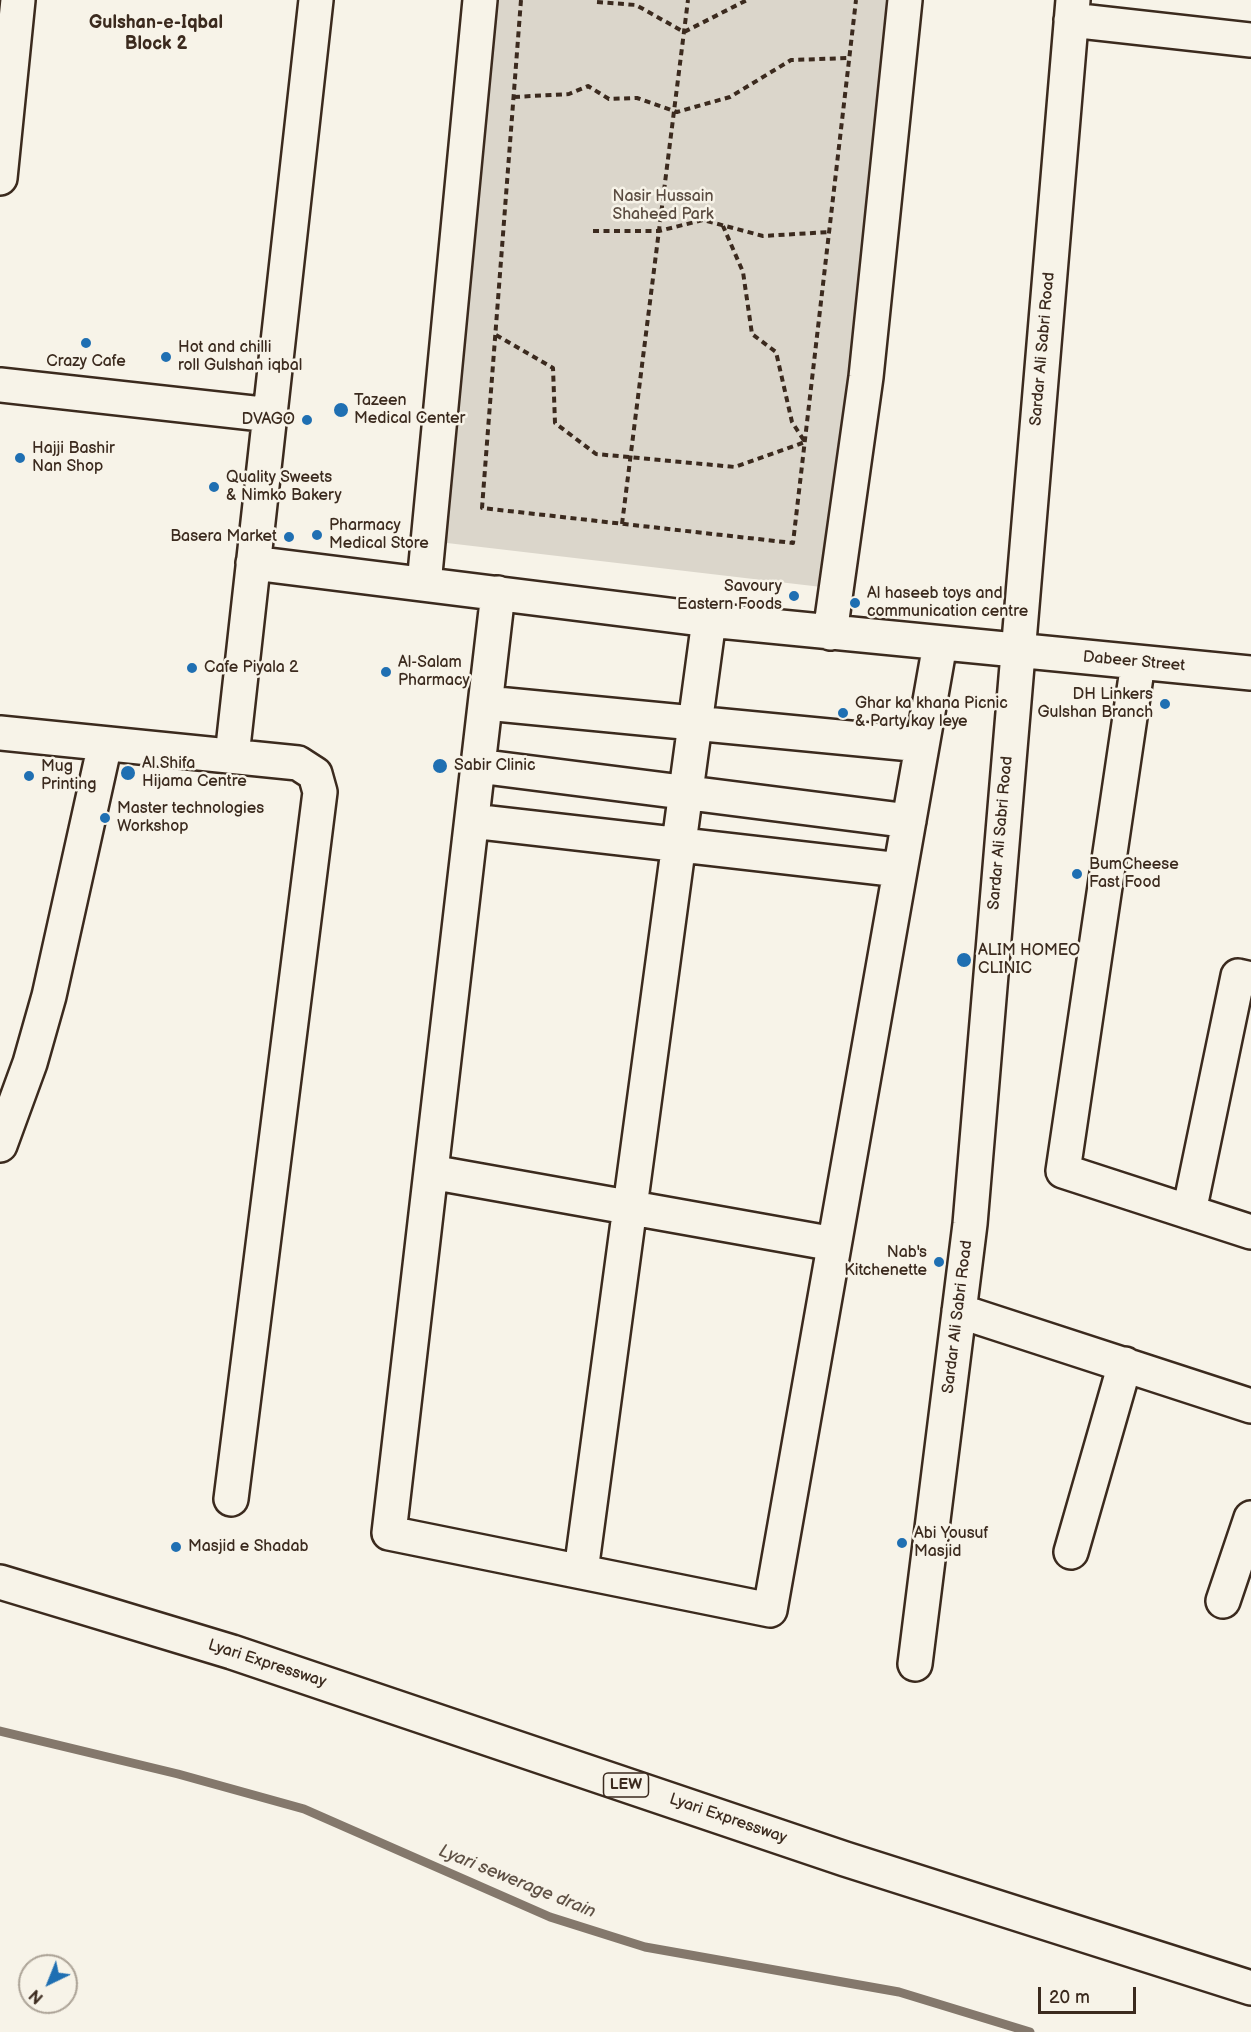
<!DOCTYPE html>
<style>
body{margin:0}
#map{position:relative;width:1251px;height:2032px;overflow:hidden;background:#f7f3e8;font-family:"Balsamiq Sans",sans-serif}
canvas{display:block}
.north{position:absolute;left:18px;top:1954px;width:60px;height:60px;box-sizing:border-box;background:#f7f3e8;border:2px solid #aca397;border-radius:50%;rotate:223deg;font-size:16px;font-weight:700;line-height:24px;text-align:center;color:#3b2a1e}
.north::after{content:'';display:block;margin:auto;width:21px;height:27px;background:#1f6fb2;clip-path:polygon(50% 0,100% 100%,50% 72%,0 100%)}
.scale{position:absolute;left:1038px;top:1987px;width:98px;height:27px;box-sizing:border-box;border:3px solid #3b2a1e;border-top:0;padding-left:8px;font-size:18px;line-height:21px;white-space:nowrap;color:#3b2a1e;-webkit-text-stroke:4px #f7f3e8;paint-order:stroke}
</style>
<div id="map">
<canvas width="1251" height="2032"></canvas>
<div class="north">N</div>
<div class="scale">20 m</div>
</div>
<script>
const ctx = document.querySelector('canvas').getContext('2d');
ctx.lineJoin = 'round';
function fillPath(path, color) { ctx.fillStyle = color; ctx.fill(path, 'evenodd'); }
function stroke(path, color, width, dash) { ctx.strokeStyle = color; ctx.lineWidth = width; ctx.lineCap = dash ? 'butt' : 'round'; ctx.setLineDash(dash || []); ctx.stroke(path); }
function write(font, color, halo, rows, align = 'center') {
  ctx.font = font + ' "Balsamiq Sans",sans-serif'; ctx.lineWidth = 5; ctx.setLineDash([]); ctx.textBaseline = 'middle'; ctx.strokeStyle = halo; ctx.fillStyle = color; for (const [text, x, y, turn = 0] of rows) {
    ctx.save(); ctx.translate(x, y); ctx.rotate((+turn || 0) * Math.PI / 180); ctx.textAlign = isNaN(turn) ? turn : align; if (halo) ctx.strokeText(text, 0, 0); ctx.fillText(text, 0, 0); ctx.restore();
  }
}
fillPath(new Path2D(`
 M474 0H888L830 588 430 541Z`), '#dbd6cb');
stroke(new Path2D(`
 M0 1731 178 1774 304 1809 550 1917 645 1947 899 1992 1030 2032`), '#84786c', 9);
const minor = new Path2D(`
 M1071 20 1251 40
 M0 178 18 0
 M0 385 271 415
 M253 563 709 620 1251 673
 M424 584 480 0
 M498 593 389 1533 770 1610 940 644
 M830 633 866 377 905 0
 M1138 663 1063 1171 1251 1232
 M486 703 922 745
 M0 733 298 763 315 774 320 792 231 1499
 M232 756 316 0
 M478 766 909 821
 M472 821 900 870
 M0 1145 30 1063 49 996 105 744
 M431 1172 834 1244
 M1189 1212 1238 976 1251 979
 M959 1311 1251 1406
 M1071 1552 1125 1364
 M581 1571 709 620
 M1223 1601 1251 1518
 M915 1664 970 1224 1073 0`);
const highway = new Path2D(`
 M0 1582 232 1652 845 1859 1251 1988`);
stroke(minor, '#3b2a1e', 38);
stroke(highway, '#3b2a1e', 38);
stroke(new Path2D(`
 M521 0 482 508 793 543 856 0
 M597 2 636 5 684 32 747 0
 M514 97 569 94 588 86 609 99 637 98 677 112 730 97 791 60 849 58
 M593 231H659L703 220 763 236 829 232
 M496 335 553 368 555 423 596 454 735 467 805 442 792 422 776 352 752 334 743 272 723 226
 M622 524 688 0`), '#3b2a1e', 4, [6, 4.5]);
stroke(minor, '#f7f3e8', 33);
stroke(highway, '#f7f3e8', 33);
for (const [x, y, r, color] of [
 [86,343,6,"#1f6fb2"],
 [166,357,6,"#1f6fb2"],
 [341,410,8,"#1f6fb2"],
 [307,420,6,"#1f6fb2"],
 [20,458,6,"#1f6fb2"],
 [214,487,6,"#1f6fb2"],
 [317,535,6,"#1f6fb2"],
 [289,537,6,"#1f6fb2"],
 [794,596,6,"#1f6fb2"],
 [855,603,6,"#1f6fb2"],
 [192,668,6,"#1f6fb2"],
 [386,672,6,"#1f6fb2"],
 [1165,704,6,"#1f6fb2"],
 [843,713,6,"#1f6fb2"],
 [440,766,8,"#1f6fb2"],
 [128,773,8,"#1f6fb2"],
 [29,776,6,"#1f6fb2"],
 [105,818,6,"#1f6fb2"],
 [1077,874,6,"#1f6fb2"],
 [964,960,8,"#1f6fb2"],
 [939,1262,6,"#1f6fb2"],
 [902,1543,6,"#1f6fb2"],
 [176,1547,6,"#1f6fb2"]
]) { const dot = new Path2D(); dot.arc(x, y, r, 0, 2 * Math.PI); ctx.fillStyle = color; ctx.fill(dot); stroke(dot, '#f7f3e8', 2); }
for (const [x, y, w] of [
 [626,1785,45]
]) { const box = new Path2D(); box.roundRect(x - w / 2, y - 12, w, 24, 4.5); ctx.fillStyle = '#f7f3e8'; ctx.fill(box); stroke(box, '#3b2a1e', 1.5); }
write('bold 15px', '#3b2a1e', null, [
 ["LEW",626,1785]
]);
write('16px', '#5b4c41', '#f7f3e8', [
 ["Nasir Hussain",663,197],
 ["Shaheed Park",663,215]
]);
write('16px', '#3b2a1e', '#f7f3e8', [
 ["Hot and chilli",178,348],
 ["roll Gulshan iqbal",178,366],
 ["Crazy Cafe",86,362,"center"],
 ["Tazeen",354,401],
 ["Medical Center",354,419],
 ["DVAGO",295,420,"right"],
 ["Hajji Bashir",32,449],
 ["Nan Shop",32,467],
 ["Quality Sweets",226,478],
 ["& Nimko Bakery",226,496],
 ["Pharmacy",329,526],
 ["Medical Store",329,544],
 ["Basera Market",277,537,"right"],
 ["Savoury",782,587,"right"],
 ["Eastern Foods",782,605,"right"],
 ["Al haseeb toys and",867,594],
 ["communication centre",867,612],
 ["Al-Salam",398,663],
 ["Pharmacy",398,681],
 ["Cafe Piyala 2",204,668],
 ["DH Linkers",1153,695,"right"],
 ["Gulshan Branch",1153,713,"right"],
 ["Ghar ka khana Picnic",855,704],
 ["& Party kay leye",855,722],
 ["Al Shifa",142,764],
 ["Hijama Centre",142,782],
 ["Sabir Clinic",454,766],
 ["Mug",41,767],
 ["Printing",41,785],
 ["Master technologies",117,809],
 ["Workshop",117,827],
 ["BumCheese",1089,865],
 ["Fast Food",1089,883],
 ["ALIM HOMEO",978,951],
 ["CLINIC",978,969],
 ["Nab's",927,1253,"right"],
 ["Kitchenette",927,1271,"right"],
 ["Abi Yousuf",914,1534],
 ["Masjid",914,1552],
 ["Masjid e Shadab",188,1547]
], 'left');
write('16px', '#3b2a1e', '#f7f3e8', [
 ["Sardar Ali Sabri Road",1043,349,-85],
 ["Dabeer Street",1134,662,5],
 ["Sardar Ali Sabri Road",1001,833,-85],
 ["Sardar Ali Sabri Road",958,1317,-83],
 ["Lyari Expressway",267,1664,18],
 ["Lyari Expressway",728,1819,19]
]);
write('bold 18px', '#3b2a1e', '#f7f3e8', [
 ["Gulshan-e-Iqbal",156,23],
 ["Block 2",156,44]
]);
write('italic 18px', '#5f5145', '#f7f3e8', [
 ["Lyari sewerage drain",517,1882,22]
]);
</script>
